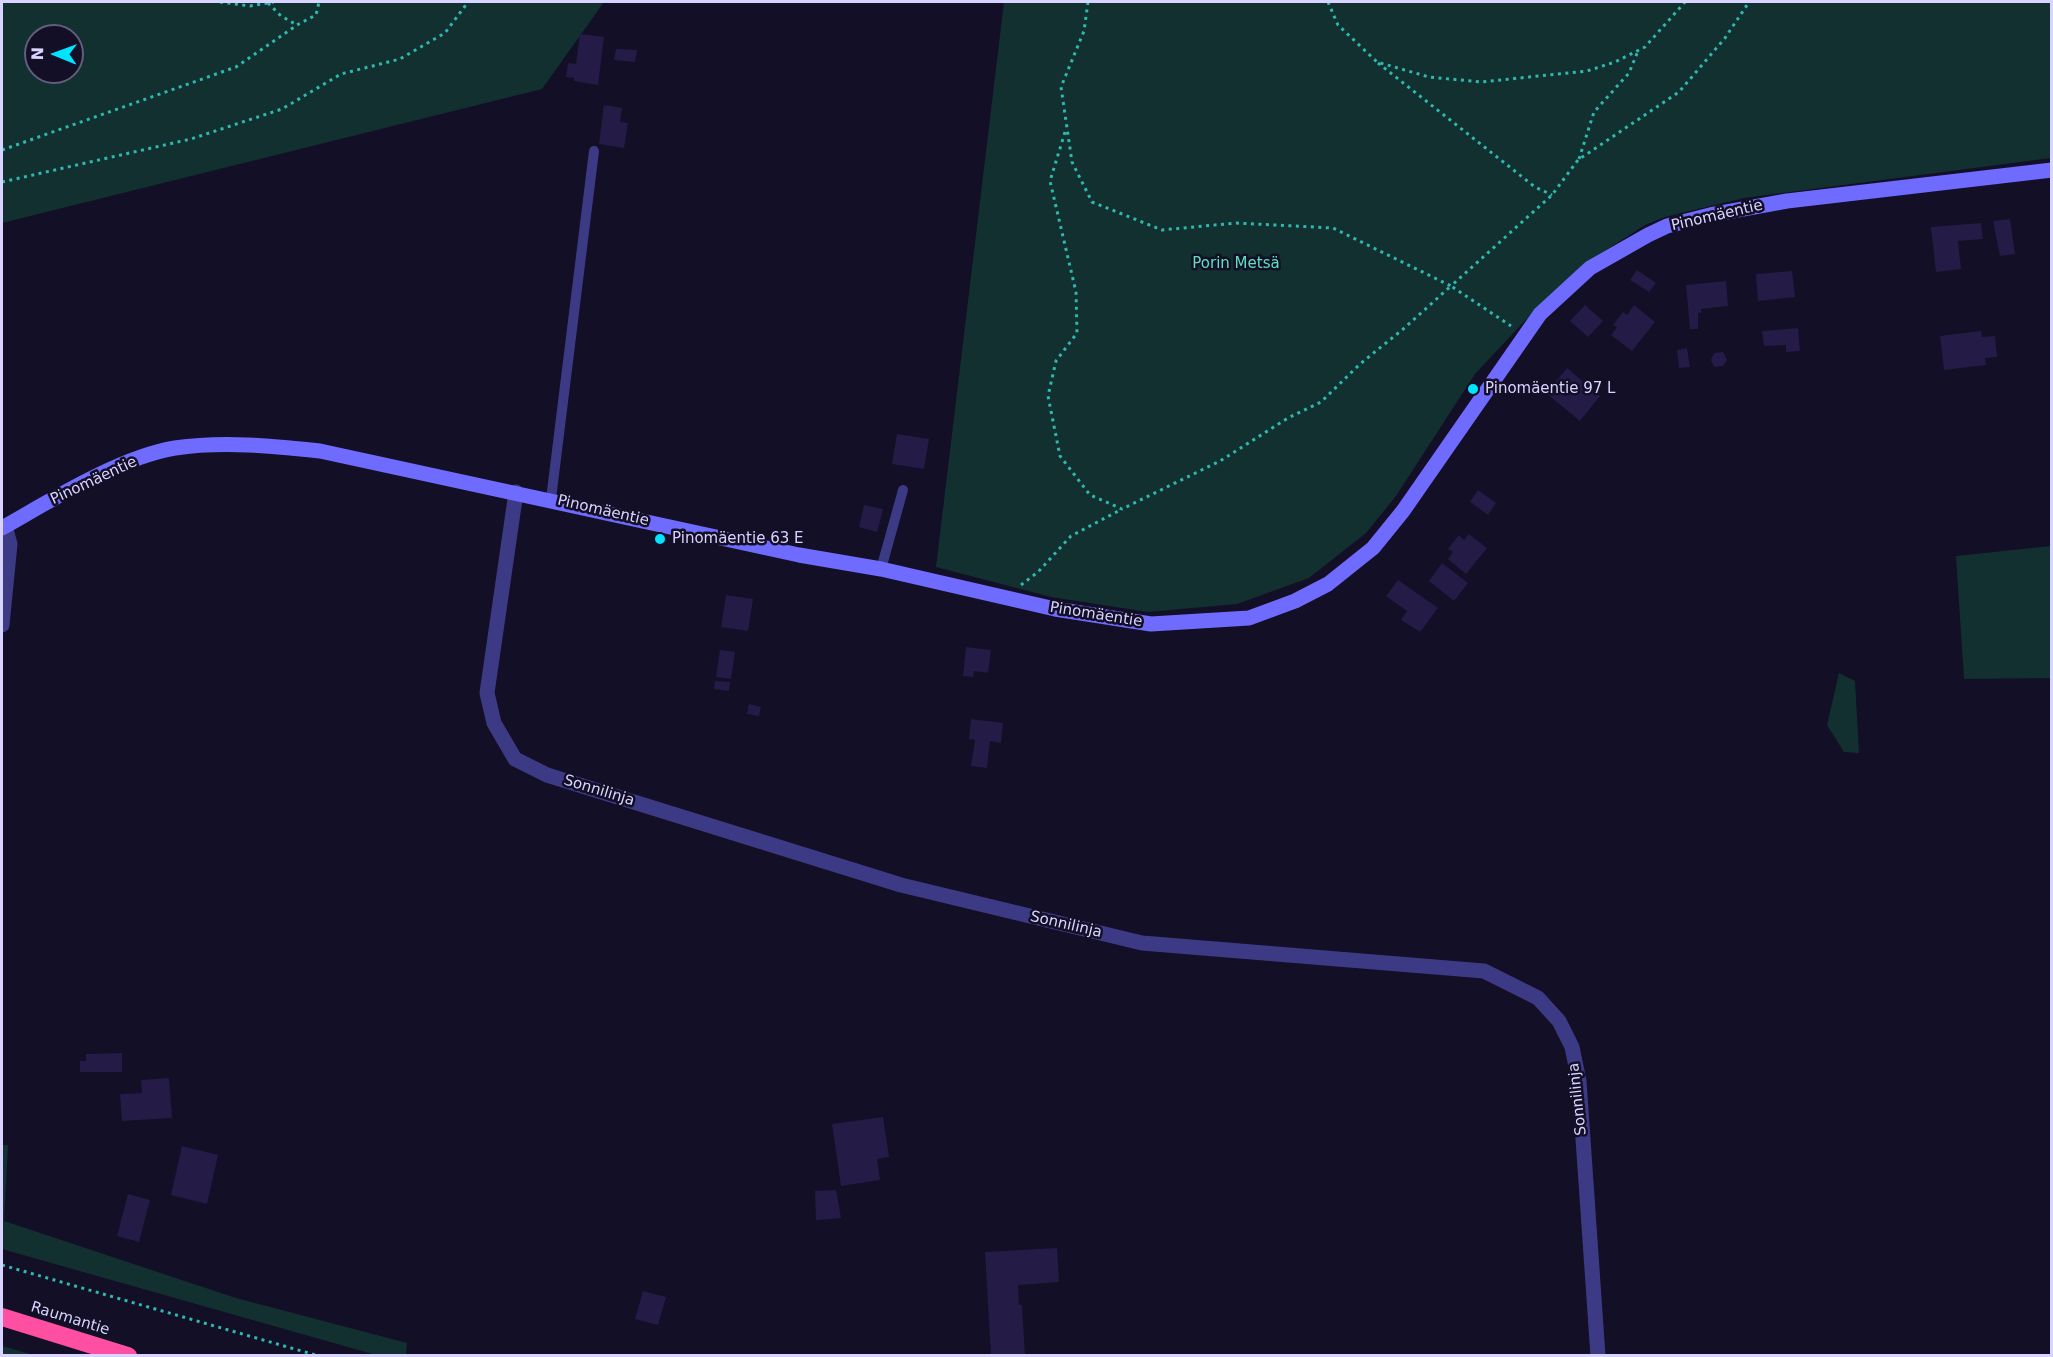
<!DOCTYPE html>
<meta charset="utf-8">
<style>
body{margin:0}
#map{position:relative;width:2053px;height:1357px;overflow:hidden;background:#130f26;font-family:"DejaVu Sans",sans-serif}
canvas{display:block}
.frame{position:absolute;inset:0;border:3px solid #d9d4ff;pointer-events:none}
.north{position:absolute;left:24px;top:24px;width:60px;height:60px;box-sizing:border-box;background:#130f26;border:2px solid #625e7d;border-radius:50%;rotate:271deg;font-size:16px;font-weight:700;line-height:24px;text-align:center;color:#d9d4ff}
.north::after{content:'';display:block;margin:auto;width:21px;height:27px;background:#00e5ff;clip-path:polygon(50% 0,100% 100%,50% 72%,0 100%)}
</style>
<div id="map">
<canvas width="2053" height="1357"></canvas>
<div class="frame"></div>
<div class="north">N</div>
</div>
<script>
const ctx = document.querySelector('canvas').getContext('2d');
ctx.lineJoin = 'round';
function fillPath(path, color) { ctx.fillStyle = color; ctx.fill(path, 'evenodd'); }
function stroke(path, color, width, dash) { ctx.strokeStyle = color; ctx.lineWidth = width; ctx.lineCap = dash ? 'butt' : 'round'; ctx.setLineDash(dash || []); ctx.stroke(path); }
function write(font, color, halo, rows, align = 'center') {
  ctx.font = font + ' "DejaVu Sans",sans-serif'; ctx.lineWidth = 5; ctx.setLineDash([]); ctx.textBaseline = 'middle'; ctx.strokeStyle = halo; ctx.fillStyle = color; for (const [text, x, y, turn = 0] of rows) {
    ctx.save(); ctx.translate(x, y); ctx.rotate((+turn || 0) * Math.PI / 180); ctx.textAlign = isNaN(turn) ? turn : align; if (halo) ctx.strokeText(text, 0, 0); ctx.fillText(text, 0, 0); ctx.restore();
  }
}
fillPath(new Path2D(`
 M2 2H604L542 89 2 223ZM36 36H72V72H36Z
 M1004 2H2051V158L1744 198 1665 217 1645 225 1589 261 1536 309 1475 374 1396 496 1366 533 1309 578 1237 604 1148 612 1051 597 936 567Z
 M2051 546V678L1964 679 1956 556Z
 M1839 673 1855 681 1859 753 1844 752 1827 725Z
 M2 1145H8L4 1221 236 1298 407 1343 406 1355H376L2 1249Z
 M2 1346 34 1355H2Z`), '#12302f');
fillPath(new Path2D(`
 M580 34 604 37 598 85 574 81V78L566 77 568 63 576 64Z
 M616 49 637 50 635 62 614 60Z
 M604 105 622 108 620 122 628 123 624 148 599 144Z
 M2010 219 2015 254 2000 256 1993 221Z
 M1981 223 1983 239 1958 241 1961 269 1936 272 1931 227Z
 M1637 270 1656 283 1649 292 1630 280Z
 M1792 271 1795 297 1758 301 1756 274Z
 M1726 281 1728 306 1701 309V313H1698V329H1690L1686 285Z
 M1585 305 1603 321 1588 337 1570 321Z
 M1634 305 1655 322 1632 351 1611 335 1617 327 1613 325 1623 312 1627 315Z
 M1798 328 1800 351 1786 352V345L1764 346 1762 331Z
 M1981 331 1982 337 1995 336 1997 357 1985 358 1986 365 1944 370 1940 336Z
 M1687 348 1690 367 1679 368 1677 350Z
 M1723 352 1727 360 1723 366 1714 367 1711 360 1714 353Z
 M1567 368 1600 396 1580 421 1546 393Z
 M897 434 929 439 924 469 892 464Z
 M1478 490 1496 503 1488 515 1470 502Z
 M864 505 883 509 877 532 859 527Z
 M1469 534 1487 548 1466 574 1448 559 1453 552 1448 549 1459 535 1464 540Z
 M1442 563 1468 583 1454 601 1429 581Z
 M1398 580 1438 608 1420 632 1401 620 1407 611 1386 596Z
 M726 595 753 599 748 631 721 627Z
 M966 647 991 650 988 673 974 671 973 677 963 676Z
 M720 650 735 652 731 679 716 677Z
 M715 681 730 682 729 691 714 689Z
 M749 704 761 707 759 716 747 714Z
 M971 719 1003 723 1001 743 990 741 987 768 971 766 975 740 969 739Z
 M122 1053V1072H80V1061H86V1054Z
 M169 1078 172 1118 122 1121 120 1094 142 1093 141 1080Z
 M883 1117 889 1157 877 1159 880 1180 841 1186 832 1124Z
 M182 1146 218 1155 207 1204 171 1195Z
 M836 1190 841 1218 816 1220 815 1191Z
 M128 1194 150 1200 139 1242 117 1236Z
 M1057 1248 1059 1282 1018 1285 1019 1305H1022L1025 1356H991L985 1252Z
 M643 1291 666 1297 658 1325 635 1319Z`), '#241b47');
stroke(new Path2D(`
 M220 2 250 6 274 2
 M1088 2 1084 31 1061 87 1072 162 1092 202 1162 230 1236 223 1333 228 1451 286 1552 195 1578 160 1679 92 1725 38 1749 2
 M1328 2 1338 25 1377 62 1429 77 1481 82 1587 71 1615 62 1645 47 1685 2
 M268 3 281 16 297 25
 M1378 63 1535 187 1552 195
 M1065 132 1050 181 1076 292 1077 333 1056 361 1048 396 1060 456 1090 495 1122 509 1220 461 1288 418 1321 402 1360 364 1402 330 1451 286 1511 326
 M2 150 236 67 297 25 316 15 319 2
 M1579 159 1594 112 1629 73 1638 51
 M2 182 191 139 282 109 341 74 400 59 445 33 468 2
 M1021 585 1038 572 1071 536 1122 509
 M2 1265 319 1356`), '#2fb8b0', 3, [3, 4.5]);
stroke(new Path2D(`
 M551 499 594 151
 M881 569 903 490`), '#3d3a85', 10);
stroke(new Path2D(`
 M516 492 487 693 494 723 515 759 547 775 901 885 1142 943 1484 971 1538 998 1559 1021 1572 1047 1579 1081 1598 1356
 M2 625 10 544 5 526`), '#3d3a85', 15);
stroke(new Path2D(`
 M2 528C50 501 120 457 175 448 223 441 272 446 320 451L799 555 881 569 1055 609 1151 624 1249 618 1295 601 1328 584 1373 548 1403 511 1540 314 1590 268 1648 235 1667 226 1710 215 1787 201 2052 170`), '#6f6bff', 15);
stroke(new Path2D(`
 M2 1317 128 1356`), '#ff4fa3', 18);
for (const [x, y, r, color] of [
 [1473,389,6,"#00e5ff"],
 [660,539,6,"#00e5ff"]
]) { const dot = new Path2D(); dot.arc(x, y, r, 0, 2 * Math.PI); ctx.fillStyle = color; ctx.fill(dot); stroke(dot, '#130f26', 2); }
write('15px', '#d9d4ff', '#130f26', [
 ["Pinomäentie",1717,216,-13],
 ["Pinomäentie",94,481,-25],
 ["Pinomäentie",603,511,13],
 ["Pinomäentie",1096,615,9],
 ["Sonnilinja",599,791,17],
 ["Sonnilinja",1066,925,13],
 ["Sonnilinja",1578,1099,-96],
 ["Raumantie",70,1319,17]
]);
write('15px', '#5fe0c0', '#130f26', [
 ["Porin Metsä",1236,264]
]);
write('15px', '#d9d4ff', '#130f26', [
 ["Pinomäentie 97 L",1485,389],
 ["Pinomäentie 63 E",672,539]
], 'left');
</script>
